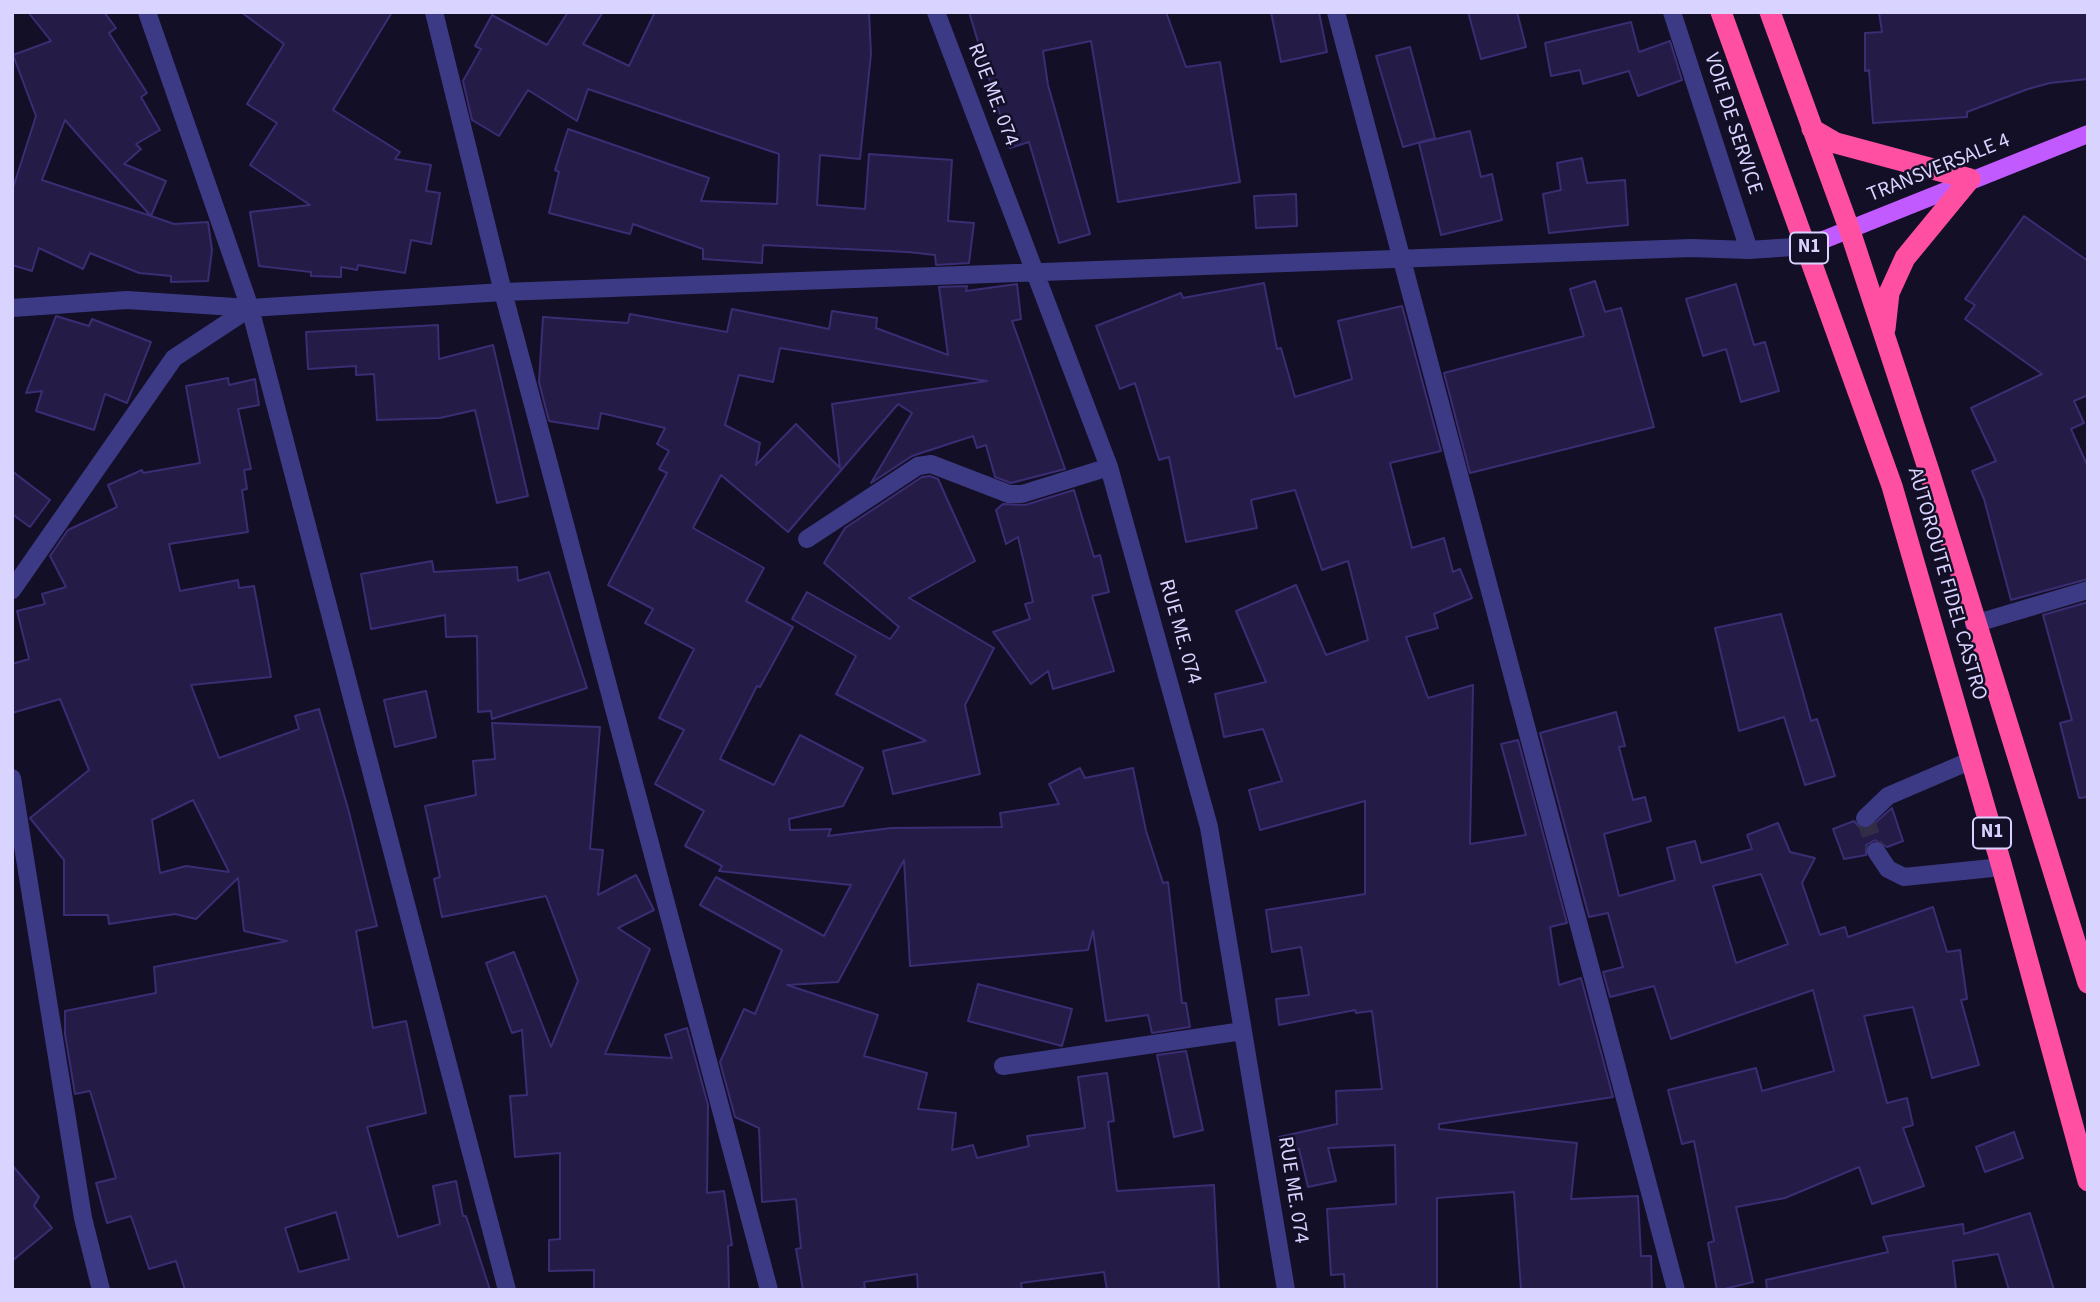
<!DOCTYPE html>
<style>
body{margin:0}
#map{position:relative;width:2100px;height:1302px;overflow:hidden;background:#130f26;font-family:"Source Sans 3",sans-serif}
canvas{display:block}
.frame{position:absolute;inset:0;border:14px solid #d9d4ff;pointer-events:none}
</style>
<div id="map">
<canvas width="2100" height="1302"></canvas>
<div class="frame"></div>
</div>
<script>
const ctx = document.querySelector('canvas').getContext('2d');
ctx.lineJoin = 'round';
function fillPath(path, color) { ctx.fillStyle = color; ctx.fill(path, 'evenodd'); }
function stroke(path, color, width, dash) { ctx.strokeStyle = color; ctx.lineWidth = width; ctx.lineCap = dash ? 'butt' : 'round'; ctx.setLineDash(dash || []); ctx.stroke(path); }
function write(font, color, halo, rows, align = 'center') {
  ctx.font = font + ' "Source Sans 3",sans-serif'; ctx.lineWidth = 5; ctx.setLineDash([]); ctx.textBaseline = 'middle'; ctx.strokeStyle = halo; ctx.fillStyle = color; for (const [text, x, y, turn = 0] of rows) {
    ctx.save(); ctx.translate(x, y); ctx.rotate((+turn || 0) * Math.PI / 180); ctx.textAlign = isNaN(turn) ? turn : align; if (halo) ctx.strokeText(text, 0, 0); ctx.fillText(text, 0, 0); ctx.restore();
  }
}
const building = new Path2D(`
 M28 12H104L116 28 109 33 147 93 141 97 160 130 136 144 141 149 124 164 166 181 151 216 174 224 208 222 212 250 208 281 171 282V276L139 273 90 253 83 269 39 248 32 271 12 265V191L36 116 13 55 51 41ZM65 120 94 153 151 216 42 180Z
 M241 12H392L333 110 400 152 395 159 431 165 426 191 440 193 431 244 411 240 405 273 358 265 357 270 341 267V277L311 276V272L259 266 250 212 310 205 250 165 277 123 247 104 284 44Z
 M568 12H603L583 44 629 66 655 12H869L871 54 860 159 820 155 817 205 865 209 869 154 952 160 948 221 974 223 969 263 936 265 935 255 908 252 763 245 762 263 703 259V249L633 224 630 234 549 213 559 172 555 170 568 129 709 178 701 201 777 204 779 154 588 89 577 121 528 90 499 136 472 120 463 81 481 49 475 46 492 15 547 45Z
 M969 12H1166L1186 67 1220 62 1240 182 1118 202 1091 41 1043 51 1048 85 1090 234 1059 243 1029 142 1010 148Z
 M1271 12H1319L1327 52 1281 62Z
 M1468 12H1517L1526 47 1481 59Z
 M1879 12H2088V79L2050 83 2028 89 1967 112V117L1873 123 1869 70 1865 71V33L1882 32Z
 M1631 22 1639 52 1670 41 1682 80 1638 96 1629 71 1583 84 1580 70 1551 76 1545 43Z
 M1410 47 1435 138 1403 147 1376 56Z
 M1470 131 1481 177 1492 174 1502 220 1441 235 1419 143Z
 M1582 158 1587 183 1625 180 1628 225 1549 233 1543 194 1561 190 1557 163Z
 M1296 194 1297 226 1256 228 1254 196Z
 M2024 216 2088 261V395L2074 401 2084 423 2071 429 2088 467V579L2011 600 1984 499 1972 471 1996 461 1971 408 2042 374 1965 319 1975 305 1965 299Z
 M1595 281 1605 312 1621 308 1654 427 1470 473 1444 373 1584 336 1570 289Z
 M1264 283 1277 349 1281 348 1295 397 1352 379 1338 321 1402 306 1441 451 1390 463 1412 548 1444 538 1453 572 1460 569 1472 598 1434 614 1438 628 1406 637 1428 698 1473 685 1470 844 1526 835 1501 744 1518 740 1567 923 1550 927 1559 985 1581 978 1613 1097 1439 1124V1129L1577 1143 1571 1199 1638 1196 1641 1256H1651L1652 1290H1521L1514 1192 1437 1198V1290H1345L1344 1274 1331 1275 1327 1209 1396 1204 1395 1145 1328 1148 1336 1181 1308 1187 1299 1149 1281 1150 1279 1137 1337 1124 1336 1091 1382 1089 1372 1011 1356 1013 1355 1010 1279 1025 1276 999 1309 995 1301 947 1272 952 1266 910 1365 894V801L1260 830 1249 790 1282 781 1263 729 1224 737 1215 694 1266 682 1236 611 1296 585 1326 655 1368 640 1348 561 1322 570 1295 490 1251 500 1257 528 1186 542 1169 457 1159 460 1135 383 1120 389 1096 326 1181 293 1183 298Z
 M1017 284 1021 319 1012 321 1065 469 1011 483 995 477 986 445 977 448 973 436 912 456 871 483 912 413 898 404 788 532 721 475 693 528 764 568 746 601 793 627 760 687 757 686 720 759 774 785 800 735 863 768 843 806 789 819 790 830 831 829 828 836 891 828 1002 827 1000 813 1059 804 1049 784 1080 768 1085 778 1133 768 1146 831 1163 883 1168 882 1182 1003H1186L1190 1027 1152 1033 1148 1015 1106 1021 1093 931 1088 950 910 966 904 860 838 982 787 985 878 1015 864 1056 927 1073 918 1109 956 1113 952 1150 973 1145 977 1158 1029 1146 1027 1136 1085 1128 1078 1077 1107 1073 1114 1121 1108 1122 1117 1191 1214 1185 1219 1290H1107L1104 1272 1021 1283 1022 1290H918L917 1274 864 1282 865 1288 852 1290H803L796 1249 801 1248 796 1199 762 1202 759 1128 735 1117 720 1062 744 1009 755 1014 782 950 700 905 716 877 824 936 851 885 719 871 722 866 685 846 704 811 655 784 684 730 659 718 694 649 645 623 653 609 608 585 667 473 659 469 669 451 657 444 665 428 601 413 598 429 549 421 539 382 543 317 628 323 630 314 727 332 732 309 829 329 832 311 877 318 876 328 948 355 939 287 967 286 966 291ZM780 348 950 375 987 381 832 404 840 468 796 424 756 465 760 443 725 425 739 375 773 382Z
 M1736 284 1754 345 1765 342 1779 391 1741 402 1726 349 1703 356 1686 299Z
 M56 316 89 326 92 319 151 342 127 403 105 394 94 430 36 411 42 391 26 393Z
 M438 325 439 359 493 345 528 496 497 503 475 410 440 418 377 420 374 374 356 375V366L308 369 306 332Z
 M228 378 229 385 255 379 259 405 238 409 251 469 244 470 247 489 242 490 248 532 169 544 180 591 238 580 239 588 254 586 271 677 191 685 219 758 299 729 295 716 319 709 349 812 377 926 356 931 373 1028 406 1021 426 1113 367 1127 398 1237 440 1224 433 1186 456 1181 463 1216H466L490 1290H185L176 1261 149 1269 131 1216 107 1223 96 1183 116 1178 90 1091 75 1094 65 1034V1011L156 993 154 967 287 941 244 931 238 878 196 919 175 914 109 924 108 915H64V860L30 818 89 770 60 699 12 713V664L29 659 17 611 45 604 42 594 66 587 50 556 68 530 117 507 108 485 142 470 143 473 200 463 186 386ZM193 800 229 872 186 866 160 873 152 820ZM336 1212 349 1259 299 1272 285 1228Z
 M12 471 50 500 30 527 12 514Z
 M930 476 938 479 975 561 909 598 994 648 965 705 980 774 893 794 883 751 926 741 836 694 856 656 792 619 807 592 890 639 899 627 824 563 845 528 922 477Z
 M1074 490 1094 557 1100 555 1109 592 1092 596 1114 671 1053 689 1048 671 1031 684 993 632 1030 619 1025 604 1033 602 1018 537 1006 544 996 510 1003 504 1025 505Z
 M432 561 434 572 517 567 518 581 549 572 587 688 492 719 491 711 478 712 477 636 446 637 445 615 371 629 361 574Z
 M2088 602V797L2079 798 2060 723 2072 720 2043 615Z
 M1781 614 1811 721 1817 719 1835 776 1805 785 1784 717 1739 731 1715 628Z
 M426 691 436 737 395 747 384 700Z
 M1616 712 1625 746 1619 747 1633 800 1645 797 1651 821 1604 834 1619 896 1675 880 1667 848 1695 841 1701 863 1752 849 1747 835 1778 823 1790 852 1815 858 1802 883 1820 935 1845 927 1848 937 1933 907 1947 952 1960 950 1967 999 1961 1000 1979 1065 1932 1078 1913 1007 1864 1016 1887 1103 1907 1098 1913 1125 1903 1128 1924 1186 1872 1204 1859 1167 1785 1198 1736 1207 1753 1282 1720 1290H1717L1708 1243 1714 1241 1694 1141 1682 1144 1668 1090 1756 1068 1762 1091 1834 1071 1813 990 1671 1039 1654 986 1610 997 1603 972 1623 967 1608 913 1589 917 1540 733ZM1761 874 1788 944 1736 963 1713 886Z
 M492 723 600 727 590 849 603 850 598 895 636 875 654 910 618 928 650 949 605 1054 672 1058 665 1035 687 1028 708 1105 707 1193 724 1191 732 1245 728 1246 729 1290H594V1270L549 1271V1240L560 1239V1153L515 1157 510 1096 527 1095 522 1030 512 1033 486 963 514 952 551 1047 578 981 546 896 442 917 434 879 440 877 425 806 476 795 473 761 495 759Z
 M1892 808 1903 841 1887 847 1875 840 1866 845V855L1844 859 1833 829 1854 821 1861 829H1868Z
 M978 984 1072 1009 1062 1046 968 1021Z
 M1186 1051 1203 1130 1174 1137 1157 1055Z
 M2014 1132 2023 1158 1985 1172 1976 1147Z
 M12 1165 39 1197 34 1206 52 1228 12 1261Z
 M2030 1213 2054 1290H2009L1998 1254 1953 1261 1956 1290H1767L1766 1280 1888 1252 1883 1237 1963 1224 1964 1234Z`);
fillPath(building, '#241b47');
stroke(building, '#3b2d73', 2);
stroke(new Path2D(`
 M1865 818 1876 851`), '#312d47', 18, [18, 9]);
stroke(new Path2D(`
 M147 12 250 308 507 1290
 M434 12 503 292 769 1290
 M936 12 1109 467 1209 827 1286 1290
 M1336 12 1676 1290
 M1672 12 1749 250
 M12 308 127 300 250 308 503 292 1691 248 1749 250 1808 246
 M807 539 918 466 931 464 1009 494H1022L1109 467
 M12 590 174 358 250 308
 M1974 624 2088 590
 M12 778 83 1218 101 1290
 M1865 818 1888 796 1972 760
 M1876 851 1888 869 1904 877 2002 867
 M1003 1066 1243 1031`), '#3d3a85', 18);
stroke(new Path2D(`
 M1808 246 2088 134`), '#c25bff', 18);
stroke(new Path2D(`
 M1721 12 1892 486 2002 867 2088 1181
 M1770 12 1850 231 1929 471 2088 983
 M1812 129 1836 143 1970 179 1905 258 1889 293 1885 329`), '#ff4fa3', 21);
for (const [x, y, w] of [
 [1809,248,38],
 [1992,833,38]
]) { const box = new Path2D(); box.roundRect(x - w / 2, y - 15.5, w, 31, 5); ctx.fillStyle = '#130f26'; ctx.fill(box); stroke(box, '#d9d4ff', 2); }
write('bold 19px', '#d9d4ff', null, [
 ["N1",1809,248],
 ["N1",1992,833]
]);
write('21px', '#d9d4ff', '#130f26', [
 ["RUE ME. 074",992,95,69],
 ["VOIE DE SERVICE",1732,124,72],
 ["TRANSVERSALE 4",1939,169,-22],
 ["AUTOROUTE FIDEL CASTRO",1946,584,74],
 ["RUE ME. 074",1179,632,74],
 ["RUE ME. 074",1292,1190,81]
]);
</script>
